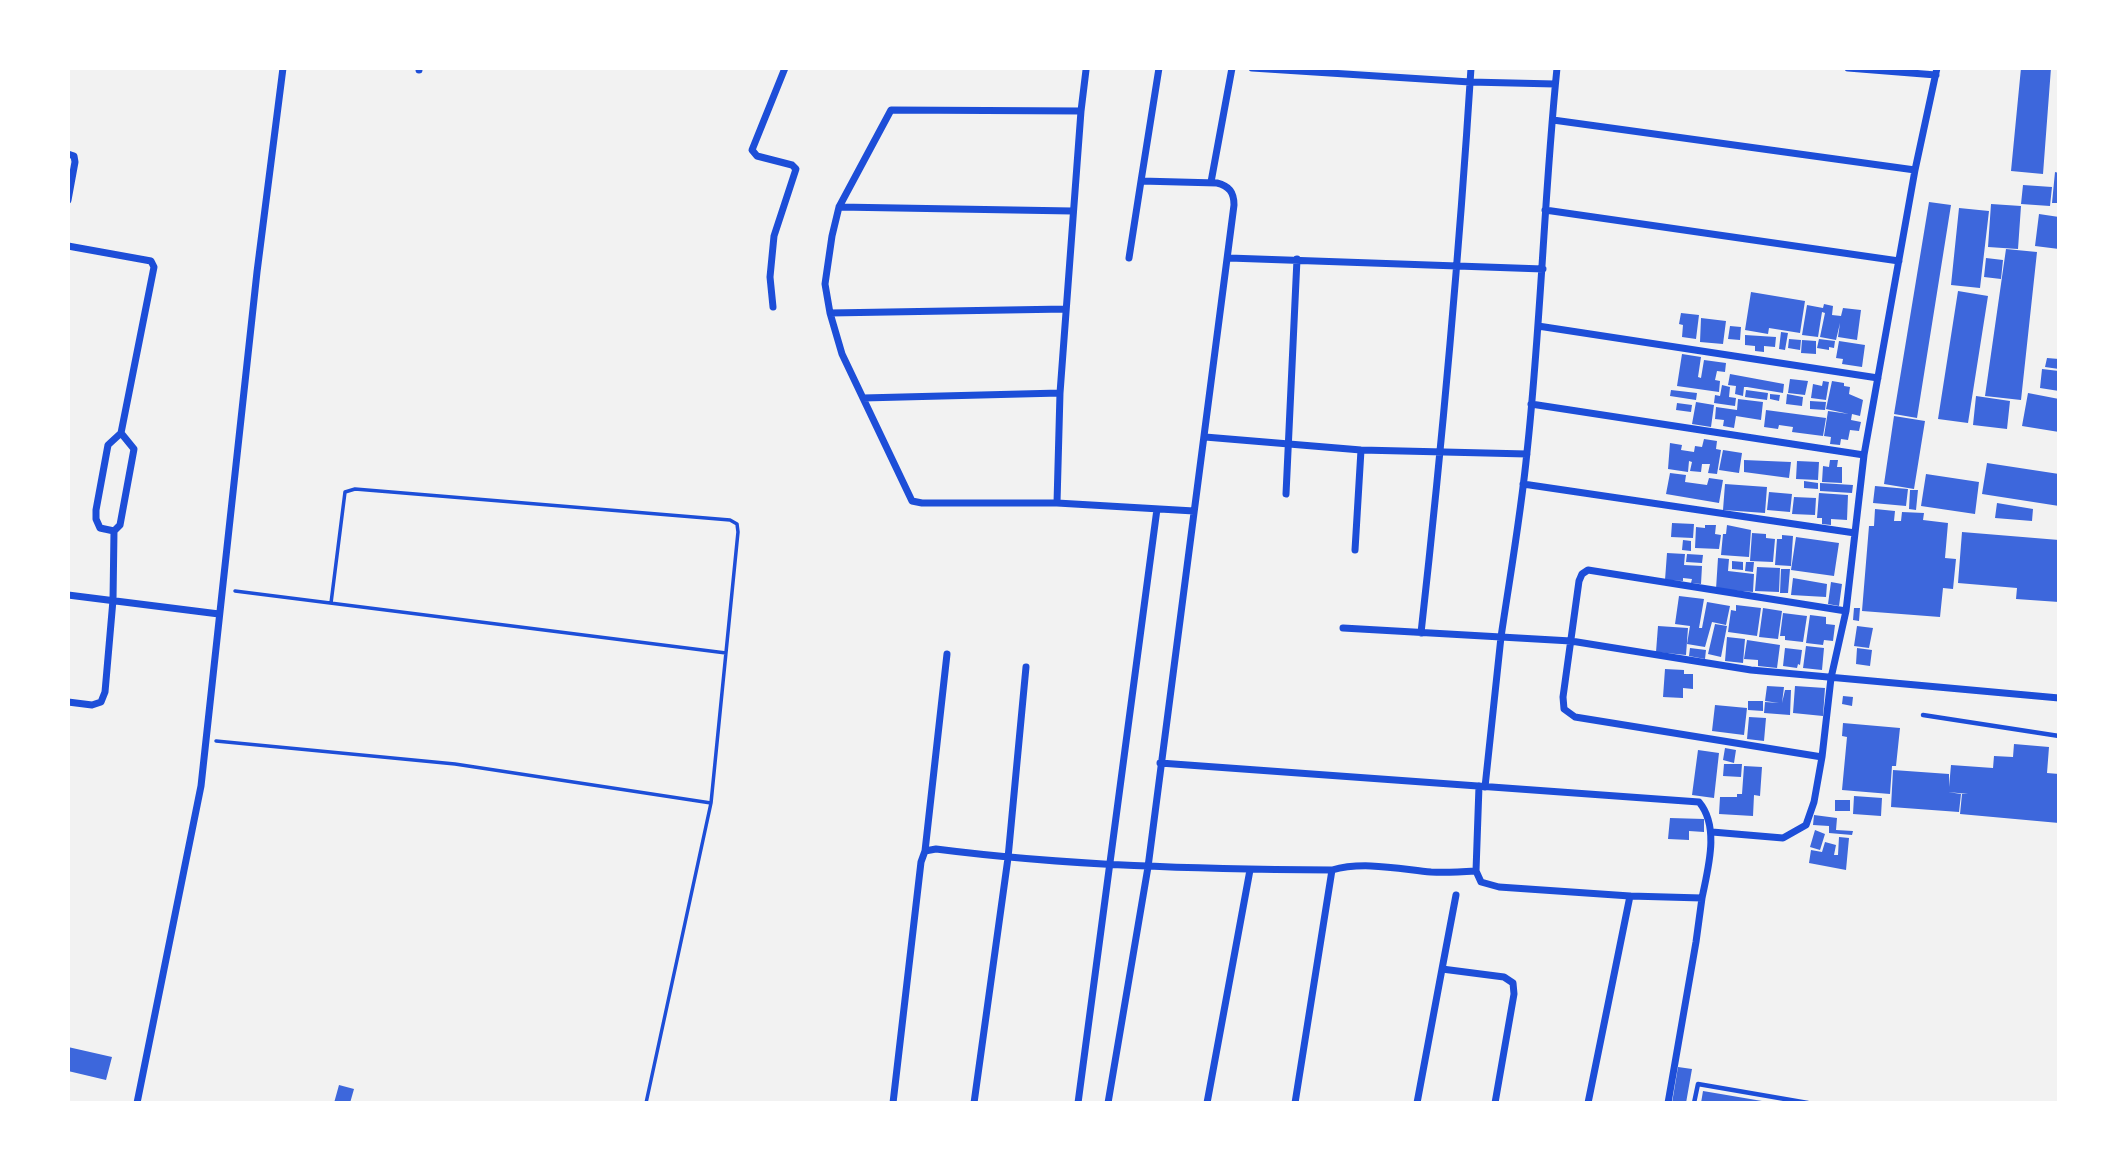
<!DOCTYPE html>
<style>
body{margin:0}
#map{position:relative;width:2127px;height:1171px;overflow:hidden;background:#f2f2f2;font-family:Cabin,sans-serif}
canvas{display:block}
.frame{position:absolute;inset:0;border:70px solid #fff;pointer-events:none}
</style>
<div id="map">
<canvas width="2127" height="1171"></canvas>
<div class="frame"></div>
</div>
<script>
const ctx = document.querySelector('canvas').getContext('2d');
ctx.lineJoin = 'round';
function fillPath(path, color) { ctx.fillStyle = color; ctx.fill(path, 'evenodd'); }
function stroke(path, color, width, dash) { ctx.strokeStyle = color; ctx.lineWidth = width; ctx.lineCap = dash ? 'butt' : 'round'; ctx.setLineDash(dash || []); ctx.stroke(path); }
fillPath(new Path2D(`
 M2021 68H2051L2043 174 2011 171Z
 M2055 172 2059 173V203H2052Z
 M2023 185 2052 187 2050 206 2021 204Z
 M1929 202 1951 205 1917 418 1894 414Z
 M1991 204 2021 206 2018 249 1988 247Z
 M1959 208 1989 211 1980 288 1951 285Z
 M2039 214 2059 217V249L2035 246Z
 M2006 249 2037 252 2021 400 1985 396Z
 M1986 258 2003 260 2001 279 1984 277Z
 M1958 291 1988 296 1968 423 1938 419Z
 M1751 292 1805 301 1800 333 1769 328 1768 334 1745 330Z
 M1824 304 1833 306 1832 315 1841 316 1843 308 1861 310 1857 340 1838 337 1840 323 1836 340 1820 337 1825 313 1822 312 1818 337 1802 335 1807 305 1823 308Z
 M1681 313 1699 315 1696 339 1682 337 1683 325 1679 324Z
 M1701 318 1726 321 1723 344 1700 342Z
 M1730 326 1741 327 1740 340 1728 339Z
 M1781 332 1788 333 1785 350 1779 349Z
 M1745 335 1776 337 1775 347 1764 346V352L1755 351V346L1745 345Z
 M1789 339 1801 340 1800 350 1788 348Z
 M1819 339 1835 341 1834 348 1829 347V350L1817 348Z
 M1802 340 1816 341V354L1801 353Z
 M1839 341 1865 345 1862 367 1842 364 1843 359 1836 358Z
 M1682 354 1701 357 1698 377 1701 378 1704 360 1726 363 1725 372 1717 371 1715 380 1720 381 1719 392 1677 386Z
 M2047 358 2059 359V369L2045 367Z
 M2042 369 2059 371V391L2040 388Z
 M1730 374 1784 384 1783 393 1747 387H1744L1743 396 1735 394 1736 386 1728 385Z
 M1790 379 1808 381 1805 395 1788 393Z
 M1823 381 1829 382 1826 400 1811 398 1813 384 1822 386Z
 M1832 381 1844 383V386L1850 387 1849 394 1863 400 1860 416 1852 414 1851 420 1861 422 1859 431 1850 430 1848 440 1841 439 1840 445 1830 444 1831 437 1824 436 1828 411 1849 414 1826 409Z
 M1722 385 1730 387 1729 397 1736 398 1735 406 1714 403 1715 395 1720 396Z
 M1671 390 1697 393 1696 400 1670 396Z
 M1746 390 1768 393 1767 400 1745 397Z
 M2028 393 2059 399V432L2022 426Z
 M1770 394 1780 395 1779 401 1770 399Z
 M1787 394 1803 397 1802 406 1786 404Z
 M1976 396 2010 401 2007 429 1973 425Z
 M1738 399 1763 402 1761 420 1736 416 1734 428 1723 426 1724 420 1715 419 1716 407 1737 410Z
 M1810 401 1826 402 1825 410 1810 409Z
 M1696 402 1714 405 1711 427 1692 424Z
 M1677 403 1692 405 1691 412 1676 410Z
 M1766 410 1826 418 1823 436 1792 432 1793 427 1779 425 1778 429 1764 427Z
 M1894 416 1925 421 1914 489 1884 484Z
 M1704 439 1717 441 1716 449 1721 450 1717 474 1708 473 1710 464H1702L1701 472 1690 471 1692 462 1689 461 1688 472 1668 469 1670 443 1682 445 1681 450 1694 452 1695 446 1702 447Z
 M1723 450 1742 453 1739 473 1719 470Z
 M1744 460 1791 462 1789 478 1744 472Z
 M1830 460H1838L1837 467H1842V483L1822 482 1823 466 1829 467Z
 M1797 461 1819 462 1818 480 1796 479Z
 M1987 463 2059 474V506L1982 494Z
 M1670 473 1686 475 1685 482 1707 485 1709 478 1723 480 1719 503 1666 494Z
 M1926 474 1979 482 1975 514 1921 506Z
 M1804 481 1818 483V489L1804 488Z
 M1820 483 1853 485 1852 493 1820 491Z
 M1725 484 1767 487 1765 513 1723 510Z
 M1875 486 1908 489 1906 506 1873 503Z
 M1910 490H1918L1916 510 1909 509Z
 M1769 492 1792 494 1790 512 1767 510Z
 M1819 493 1848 495 1847 520 1831 519V525L1822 524V518H1817Z
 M1794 497 1816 498 1815 515 1792 514Z
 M1997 503 2033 509 2032 521 1995 518Z
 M1875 509 1895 511 1894 521H1901L1902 512 1924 513 1923 520 1948 523 1945 558 1956 559 1953 589 1943 588 1940 617 1862 611 1869 526H1874Z
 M1672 523 1694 524 1693 538 1671 537Z
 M1705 525H1716L1715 534 1721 535 1719 549 1695 548 1696 527 1705 528Z
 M1727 525 1751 530 1749 557 1721 555 1723 534H1726Z
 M1962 532 2059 540V602L2016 599 2017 588 1958 583Z
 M1752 533 1766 534V538L1775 539 1773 562 1750 561Z
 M1782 535 1793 536 1791 566 1775 565 1777 539H1782Z
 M1796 537 1839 543 1834 576 1791 570Z
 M1683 540 1691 541V551L1682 550Z
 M1667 553 1685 554 1684 565 1702 566 1701 584 1691 583 1692 579 1683 578V581L1665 580Z
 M1687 554 1703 555 1702 563 1686 562Z
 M1718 558 1729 559 1728 571 1754 574 1753 592 1716 589Z
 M1732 561 1743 562V570L1732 569Z
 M1746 562H1754L1753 572 1745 571Z
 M1757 567 1780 568 1779 592 1755 591Z
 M1781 569H1790L1788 593H1780Z
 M1793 578 1827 584 1826 597 1791 595Z
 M1831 582 1842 584 1839 606 1828 604Z
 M1679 596 1704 599 1699 628H1702L1707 602 1730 606 1726 625 1712 622 1705 647 1687 644 1690 626 1675 624Z
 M1736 605 1761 608 1757 636 1728 632 1731 610 1736 611Z
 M1763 608 1782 611 1778 639 1759 637Z
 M1854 608H1860L1859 621 1853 620Z
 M1783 613 1807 616 1803 642 1785 640V636H1780Z
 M1810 615 1826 617V624L1835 625 1833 641 1824 640 1823 645 1806 643Z
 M1715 624 1727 626 1721 657 1708 654Z
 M1658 626 1688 628 1686 655 1656 652Z
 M1857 626 1873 628 1869 648 1854 646Z
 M1727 637 1745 639 1743 663 1725 661Z
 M1747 640 1780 645 1777 668 1758 666V660L1744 659Z
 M1806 646 1824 648 1822 670 1803 668Z
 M1690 648 1706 650 1705 659 1689 656Z
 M1785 648 1802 650 1800 665 1798 664 1797 668 1783 666Z
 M1857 648 1872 650 1870 666 1856 664Z
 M1665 669 1684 670V674H1693V689L1683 688V698L1663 697Z
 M1767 686 1784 687 1782 703 1785 690H1791L1790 715 1764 713 1765 702 1779 703 1765 701Z
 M1795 686 1825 688 1823 716 1793 713Z
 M1843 696 1853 697 1852 706 1842 704Z
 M1748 701H1763V711L1748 710Z
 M1715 705 1747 708 1744 735 1712 731Z
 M1749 717 1766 718 1764 741 1747 739Z
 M1843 723 1900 728 1896 766H1892L1890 794 1842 790 1847 737 1842 736Z
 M2014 744 2049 747 2047 773 2059 774V823L1960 814 1962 794H1968L1948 792 1961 794 1959 812 1891 807 1893 770 1949 774V787L1951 765 1993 768 1994 756 2013 757Z
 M1725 748 1736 750 1734 763 1723 760Z
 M1698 750 1719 753 1714 798 1692 795Z
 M1724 764H1742L1741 777 1723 776Z
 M1744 766 1762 767 1760 796 1754 795 1753 816 1719 814 1720 797H1737V794H1742Z
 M1854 796 1882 798 1881 816 1853 814Z
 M1835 800H1850V811H1835Z
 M1814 815 1837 818 1836 830 1853 831 1852 835 1829 833V826L1813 825Z
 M1670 818 1704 819V832L1689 831V840L1668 839Z
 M1815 830 1825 834 1820 850 1810 847Z
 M1839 837 1849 838 1846 870 1809 863 1811 850 1822 852 1825 842 1836 845 1834 855H1838Z
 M68 1047 112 1057 106 1080 68 1071Z
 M1678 1067 1692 1069 1686 1103H1672Z
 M339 1085 354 1089 350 1103H334Z
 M1703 1091 1762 1101V1103H1701Z`), '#3d67dc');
stroke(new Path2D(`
 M235 591 726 653
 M331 603 345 492 355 489 730 520 737 524 738 532 711 803
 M216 741 455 764 711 803 646 1103`), '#1d4ed8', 3.5);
stroke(new Path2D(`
 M1923 715 2059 736
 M1694 1103 1698 1084 1808 1103`), '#1d4ed8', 4.5);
stroke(new Path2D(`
 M419 68V70
 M1252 68 1470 82 1555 84
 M1557 68C1544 196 1541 324 1527 452 1521 514 1510 576 1501 637L1571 641 1751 670 2059 698
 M1848 68 1936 75
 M891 110 1081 111 1060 393 1057 503H922L912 501 842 354 830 313 825 284 832 236 839 207Z
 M1081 111 1086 70
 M1553 120 1915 170
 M68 154 74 156 75 162 68 200
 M1211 182 1232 68
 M839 207 1072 211
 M1545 210 1899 261
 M68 246 151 261 154 267 121 433 108 445 96 510V519L100 528 114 531
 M1129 258 1141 181
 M1229 258 1543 269
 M773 307 770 277 774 236 796 169 792 165 757 156 752 150 785 68
 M830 313 1066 309
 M1538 326 1878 378
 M863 398 1060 393
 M1531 404 1864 455
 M1205 437 1361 450 1527 454
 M1523 484 1855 533
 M1286 494 1297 259
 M1057 503 1194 511
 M1355 550 1361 450
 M68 595 219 614
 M1343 628 1501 637 1485 787
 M1421 633C1442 445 1459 257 1471 68
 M68 702 92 705 101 702 105 692 113 600 114 531 120 525 134 449 121 433
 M1822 757 1575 717 1564 709 1563 697 1579 581 1582 574 1588 570 1846 611
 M1160 763 1699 802C1720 827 1708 868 1702 898L1630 896 1499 887 1481 882 1476 871 1479 786
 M1712 832 1783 838 1806 825 1814 802 1822 757 1831 678 1846 611 1864 455 1915 170 1937 68
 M925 851 947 654
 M1442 969 1456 895
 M137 1103 201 786 257 272 283 68
 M893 1103 921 862 925 851 936 849C1068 866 1200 869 1332 870 1363 861 1400 869 1431 872 1446 873 1461 872 1476 871
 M974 1103 1008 858 1026 667
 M1078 1103 1157 509
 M1108 1103 1148 867 1234 205C1234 192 1229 186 1217 183L1141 181 1159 68
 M1207 1103 1250 870
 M1295 1103 1332 870
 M1417 1103 1442 969 1504 977 1513 983 1514 994 1495 1103
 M1588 1103 1630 896
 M1668 1103 1696 942 1702 898`), '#1d4ed8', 7);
</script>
